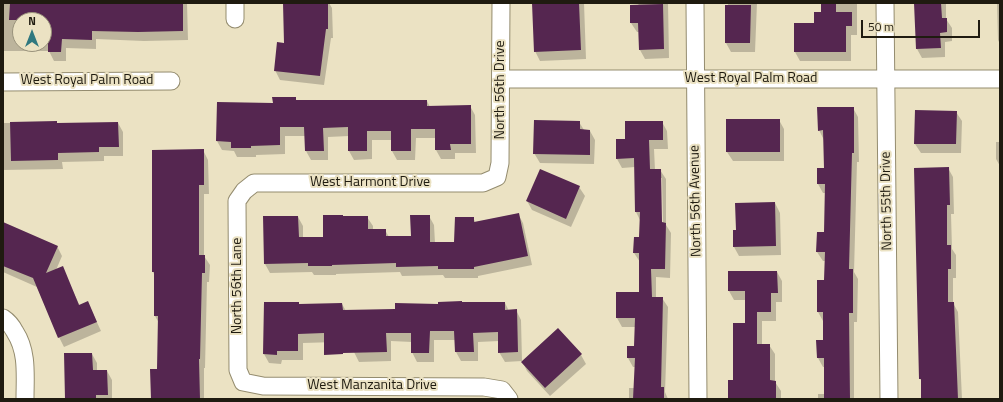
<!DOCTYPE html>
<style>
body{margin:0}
#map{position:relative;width:1003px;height:402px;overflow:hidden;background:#ebe2c3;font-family:"Titillium Web",sans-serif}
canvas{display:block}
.frame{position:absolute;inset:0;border:4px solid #1f1b10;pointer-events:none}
.north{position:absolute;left:12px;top:12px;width:40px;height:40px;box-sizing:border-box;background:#ebe2c3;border:1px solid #99927b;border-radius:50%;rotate:0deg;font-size:11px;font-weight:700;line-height:16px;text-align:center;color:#1f1b10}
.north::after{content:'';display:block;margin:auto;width:14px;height:18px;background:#2f787f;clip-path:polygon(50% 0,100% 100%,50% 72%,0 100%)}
.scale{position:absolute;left:861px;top:20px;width:119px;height:18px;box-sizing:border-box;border:2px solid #1f1b10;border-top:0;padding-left:5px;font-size:12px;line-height:14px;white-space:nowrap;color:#1f1b10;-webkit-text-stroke:3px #ebe2c3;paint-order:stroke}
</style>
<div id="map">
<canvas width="1003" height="402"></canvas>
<div class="frame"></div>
<div class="north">N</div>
<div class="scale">50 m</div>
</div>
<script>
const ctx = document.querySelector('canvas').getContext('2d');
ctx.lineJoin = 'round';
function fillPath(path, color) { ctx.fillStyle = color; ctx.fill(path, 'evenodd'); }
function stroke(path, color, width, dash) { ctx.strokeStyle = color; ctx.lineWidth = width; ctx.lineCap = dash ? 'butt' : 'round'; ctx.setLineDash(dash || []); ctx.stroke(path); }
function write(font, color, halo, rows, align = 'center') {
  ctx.font = font + ' "Titillium Web",sans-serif'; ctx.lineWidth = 4; ctx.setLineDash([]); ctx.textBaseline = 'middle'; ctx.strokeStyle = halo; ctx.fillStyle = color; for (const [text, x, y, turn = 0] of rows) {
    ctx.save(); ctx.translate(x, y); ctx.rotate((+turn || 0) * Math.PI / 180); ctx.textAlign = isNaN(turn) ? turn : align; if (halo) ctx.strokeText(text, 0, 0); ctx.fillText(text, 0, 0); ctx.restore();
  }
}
fillPath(new Path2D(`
 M3 3H187L188 40 144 41 96 39V49L66 48V61H54L49 51H3ZM20 20H44V44H20Z
 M284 3H329L332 8 333 38H331L324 85 280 80 275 70 285 44Z
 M533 3H584L586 59 540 61 535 51Z
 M639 3H668L669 58 645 59 640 50 639 32H637L631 23Z
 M728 3H757L755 52H731L726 43Z
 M822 3H857V35H851V61H800L795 52 822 13Z
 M916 3H946V19L952 28V41L945 42V57L922 58 917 49Z
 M997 3H1000V44L998 40Z
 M295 98 297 101H427L430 107 470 106 475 115 476 153H455V159H441L436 150V138H416L415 160H397L392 151V140H372V159L354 160 349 151V136L328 137V160H311L306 151 305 136H285V154L256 155V157H237L234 151 222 150 217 141 274 104Z
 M853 108 858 117 859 162H857L854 272 858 279 857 322H854V399H818V394H825V367H823L818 358 824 341 823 321 818 312 825 281 826 261H823L817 252 825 233V193H823L818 184 825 169 824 140 819 130Z
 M956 112 962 121 961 153H921L915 144Z
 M1000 112V166L996 159V142H1000Z
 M779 120 784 129V161H733L727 152Z
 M579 122 584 130 590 131 595 140 594 164 540 163 534 153Z
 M662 122 667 131 668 149H654L655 170H660L666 179V225L671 233 670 278 656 277V298H662L668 307 665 392 668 399H629V388H635V367H633L628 358 635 347V327H622L617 318V293H640V262L634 253 640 238V220L636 212 635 167 622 168 617 159 626 140ZM660 178H662L663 227H661Z
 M3 123H118L123 132V156H104V161L62 162 63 169 3 170Z
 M203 150 208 160 209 194H204V256L210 265 209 282H207L205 368H204V399H152L158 370 159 323 155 316V276L153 272V151Z
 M948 168 953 177 954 214H951L952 249 956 255V278H953V303L958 312 962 399H922V381L920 379Z
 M579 187 585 196 571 227 532 210 527 201Z
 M775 203 780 213 781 255 739 256 734 247 737 231Z
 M518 214 523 223 532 265 478 276V278H445L443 275 402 276 400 272 336 274V275H314L312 272 270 273 265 264 264 217H298L303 226V238H324L343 217H367L373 226V230H385L389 237H412L429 216 434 225 435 243H455L473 218 476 223Z
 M3 224 57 246 62 256 56 270 62 268 80 306 88 303 101 331 64 347 59 337 37 287 3 272Z
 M777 272 782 281V302H776V321H762V345H769L775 354V382L781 391V399H729L746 324V300H734L729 291Z
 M265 303 299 305 342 304 346 311 396 310 439 305 505 303 509 311 516 310 521 320 522 361 581 355 586 364 550 396 527 371 522 361 505 362 499 352V341L478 342V361H461L456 352V340H434V362H417L412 352V342L391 341V361L359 362 354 352 336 342 303 343V360H282L281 364 269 363 264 354Z
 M92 354 97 363V371H107L112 380V399H61L66 398Z`), '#0003');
fillPath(new Path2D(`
 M10 3H183V31L138 32 92 31V40L62 39 61 52H48V42H44V20H9Z
 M283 3H328V29H326L320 76 274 71 277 42 284 43Z
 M532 3H579L581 50 534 52Z
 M821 3H836V12H852V26H846V52H794V23H814V12H821Z
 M914 3H941L942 18H947V32L940 33 941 48 916 49Z
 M663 4 664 49 639 50 638 23H630V5Z
 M725 5H751L750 43H725Z
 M272 97H296V100H427V106L471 105V144H450L451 150H435V129H411V151H391V131H367V151H348V127L323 128 324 151H305L304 127H280V145L251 146V148H231V142L216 141 217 102 273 103Z
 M817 107H854V153H852L849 269H853V313H849L850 399H824V358H817L816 340H823V312H817V280H824L825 252H816L817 232H824L825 184H817V168H824L823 130 818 131Z
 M915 110 957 111 956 144H914Z
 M726 119H780V152H726Z
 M534 120 580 121V129L590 130V155L533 154Z
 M57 121V123L118 122 119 147H99V152L58 153V160L11 161 10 122Z
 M625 121H663V140H649L650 169H661L662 222 666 223 665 269H651L652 297H663L661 387H664V399H633L635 358H627V346H634L635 318H616V292H639V253H633L634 237H639L640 212H635L634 158 616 159V139H625Z
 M204 149V185H199V255H205V273H202L200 359H199L200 399H151L150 369H157L158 316H154V272H152V150Z
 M949 167 950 205H947V245H951V269H948V302H954L958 399H921V379H919L914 168Z
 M540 169 580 186 566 219 526 201Z
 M775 202 776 246 733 247V230H736L735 203Z
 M519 213 528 256 474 267V269H438V266L396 267V263L332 265V266H308V263L264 264 263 216H298L299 237H323V215H343V216H368V229H386V236H411L410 215H430V242H454L455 217H474V222Z
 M3 222 58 246 46 273 63 266 79 305 88 301 97 322 58 338 33 278 3 266Z
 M728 271H777L778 293H771V312H757V344H770V380L776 381V399H728V380H733V323H745V291H728Z
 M462 301V302H505V310L517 309 518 352 498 353V332L473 333 474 352H455L454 331H430L429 353H411V333H386L387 352 343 353V354L324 355V333L298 334V351H277V355L263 354 264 302H299V304L342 303 343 310 395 309V303L438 304V302Z
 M558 328 582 354 545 388 521 362Z
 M64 353H92L93 370H107L108 395H96V399H65Z`), '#552650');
const minor = new Path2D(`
 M501 3 500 163 497 177 483 183H254L244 191 237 201 238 370 243 382 263 386 484 387 502 390 509 399
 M695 3 698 399
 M885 3 889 399
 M235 19V3
 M501 79H1000
 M3 82 171 81
 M3 318C9 322 12 326 15 332 28 352 25 376 25 399`);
stroke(minor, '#948c6f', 19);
stroke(minor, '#fff', 17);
write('14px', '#1f1b10', '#ebe2c3', [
 ["West Royal Palm Road",751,79],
 ["West Royal Palm Road",87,81],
 ["North 56th Drive",501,90,-90],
 ["West Harmont Drive",370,183],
 ["North 56th Avenue",696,201,-91],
 ["North 55th Drive",887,201,-91],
 ["North 56th Lane",238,286,-90],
 ["West Manzanita Drive",372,386]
]);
</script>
